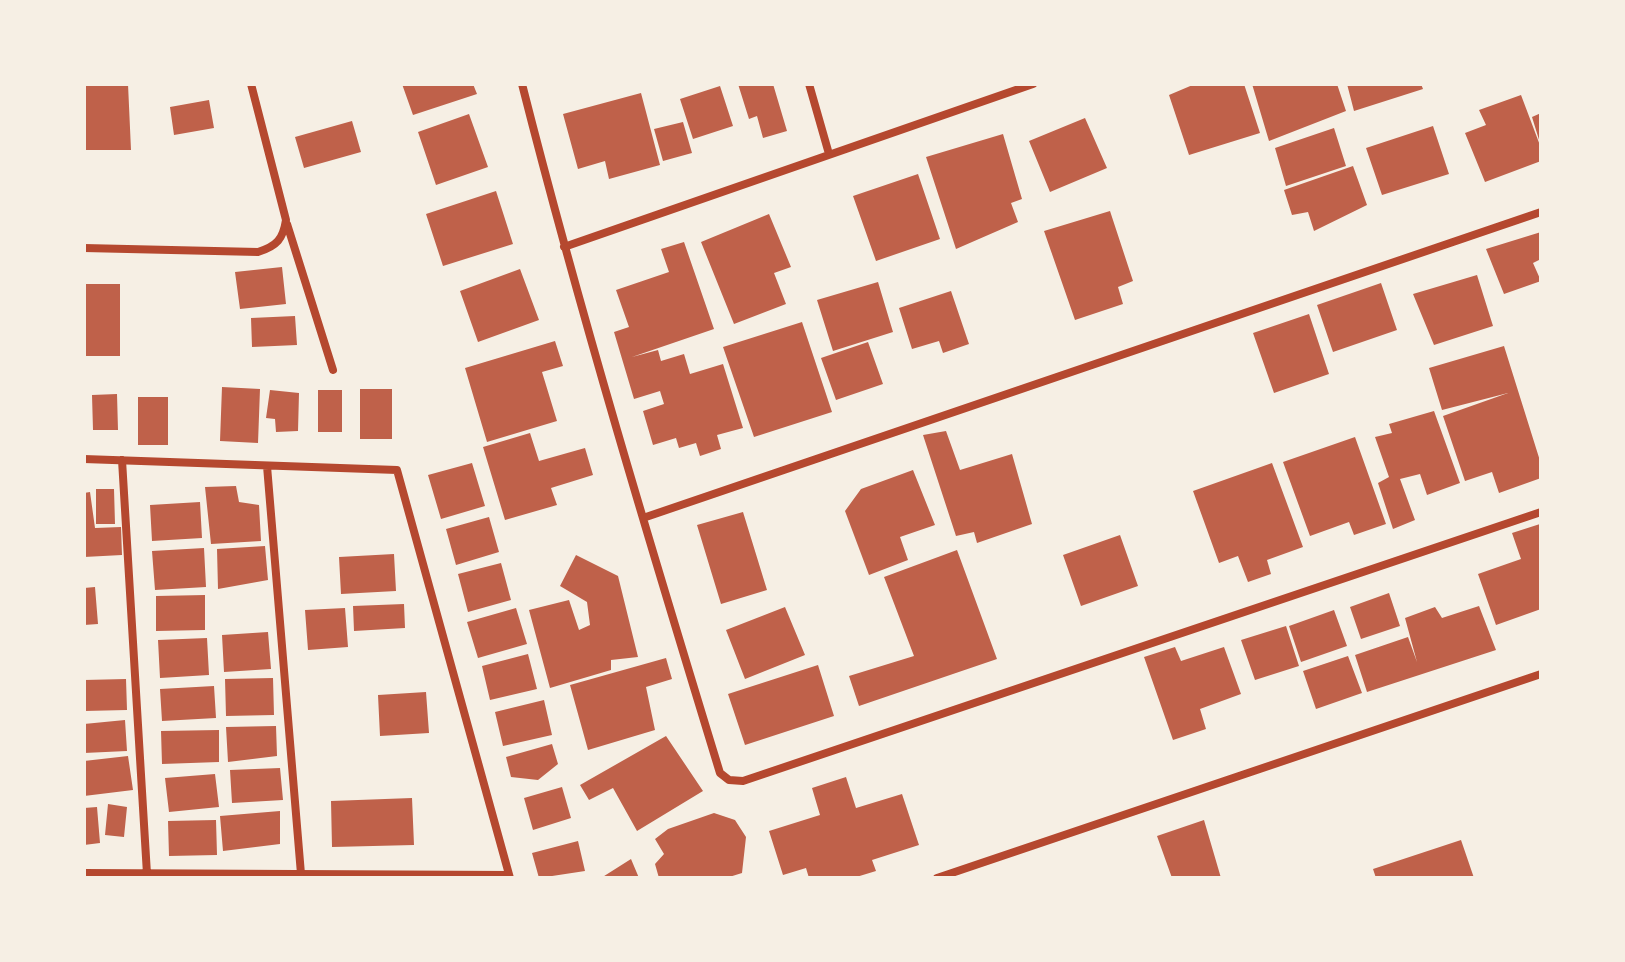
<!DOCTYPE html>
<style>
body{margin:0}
#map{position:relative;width:1625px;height:962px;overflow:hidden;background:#f6efe4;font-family:"Source Sans 3",sans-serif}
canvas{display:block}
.frame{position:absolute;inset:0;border:86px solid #f6efe4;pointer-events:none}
</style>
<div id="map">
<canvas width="1625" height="962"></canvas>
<div class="frame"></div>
</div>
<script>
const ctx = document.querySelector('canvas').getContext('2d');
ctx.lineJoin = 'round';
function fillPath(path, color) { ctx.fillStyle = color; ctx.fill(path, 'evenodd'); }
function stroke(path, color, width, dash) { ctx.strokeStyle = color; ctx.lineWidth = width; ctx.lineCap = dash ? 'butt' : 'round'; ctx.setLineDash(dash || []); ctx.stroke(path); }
fillPath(new Path2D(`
 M84 84H128L131 150H84Z
 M402 84H473L477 94 413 115Z
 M738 84H773L787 131 763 138 757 116 749 119Z
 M1195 84H1244L1260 133 1189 155 1169 95Z
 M1252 84H1337L1346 111 1269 141Z
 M1347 84H1421L1423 89 1354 111Z
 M720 86 733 126 693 139 680 99Z
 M641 93 660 165 609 179 605 161 578 169 563 114Z
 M1521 95 1541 148V161L1485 182 1465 133 1486 125 1479 110Z
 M209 100 214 128 174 135 170 107Z
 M1541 113V143H1540L1532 117Z
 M469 114 488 167 436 185 418 132Z
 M1085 118 1107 168 1050 192 1029 141Z
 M352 121 361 152 304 168 295 137Z
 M683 122 692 153 663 161 654 129Z
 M1433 126 1449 174 1382 195 1366 148Z
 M1334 128 1346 166 1286 186 1275 148Z
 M1003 134 1022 199 1011 203 1018 222 956 249 926 157Z
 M1353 166 1367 205 1314 231 1308 212 1292 215 1284 190Z
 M918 174 940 239 876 261 853 196Z
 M496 191 513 244 443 266 426 214Z
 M1110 211 1133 281 1118 287 1123 304 1075 320 1044 231Z
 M769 214 791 267 774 273 786 304 734 324 701 242Z
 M1541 232V259L1533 263 1541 281 1504 294 1486 249Z
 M684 242 714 329 632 357 658 350 661 361 684 354 690 374 723 364 743 428 717 435 721 449 700 456 696 443 679 448 676 438 653 445 643 411 664 404 660 391 634 399 614 332 629 327 616 290 669 272 661 249Z
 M282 267 286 304 240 309 235 272Z
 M520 269 539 320 478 342 460 291Z
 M1477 275 1493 326 1434 345 1413 294Z
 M878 282 893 332 833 351 817 300Z
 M1381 283 1397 330 1333 352 1317 305Z
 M84 284H120V356H84Z
 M951 291 969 344 943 353 939 341 912 349 899 308Z
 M1309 314 1329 374 1274 393 1253 333Z
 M295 316 297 345 252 347 251 318Z
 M802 322 832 412 754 437 723 347Z
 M555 341 563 366 542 372 557 421 487 442 465 368Z
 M868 342 883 384 836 400 821 358Z
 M1504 346 1541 464V478L1499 493 1492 472 1465 481 1443 416 1508 393 1442 410 1429 368Z
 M222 387 260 389 258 443 220 441Z
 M360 389H392V439H360Z
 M270 390 299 393 298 431 276 432 275 419 266 418Z
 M318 390H342V432H318Z
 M117 394 118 430H93L92 395Z
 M138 397H168V445H138Z
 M1434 411 1460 483 1427 495 1420 474 1400 479 1415 520 1393 529 1378 483 1389 477 1375 437 1392 433 1389 424Z
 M946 431 960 470 1012 454 1032 524 977 543 974 532 956 536 923 435Z
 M530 433 539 461 585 448 593 475 551 488 557 505 505 520 483 447Z
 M1355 437 1386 524 1354 535 1349 522 1310 536 1283 462Z
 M472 463 485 506 441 519 428 475Z
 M1272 463 1303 547 1267 560 1271 574 1248 582 1238 556 1219 563 1193 491Z
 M913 470 935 525 900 537 908 560 869 575 845 511 861 489Z
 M236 486 239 502 259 505 261 541 211 544 205 487Z
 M96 489H114L115 524H96Z
 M90 492 95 528 121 527 122 555 84 557V493Z
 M200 502 202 538 152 541 150 505Z
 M743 512 767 590 721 604 697 525Z
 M489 517 499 552 456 565 446 529Z
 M1540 524 1541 609 1496 625 1478 574 1521 559 1512 533Z
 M1120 535 1138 586 1081 606 1063 555Z
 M265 546 268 580 218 589 217 549Z
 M204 548 206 587 155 590 152 551Z
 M957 550 997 659 859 706 849 676 914 656 884 577Z
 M394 554 396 591 341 594 339 557Z
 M576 555 618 576 638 657 611 660V670L550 688 529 610 569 600 579 630 590 625 587 602 560 586Z
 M501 563 511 600 468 612 458 574Z
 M95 587 98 624 84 625V588Z
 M1389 593 1400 626 1361 639 1350 607Z
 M205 595V630L156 631V596Z
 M404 604 405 628 354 631 353 606Z
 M1479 606 1496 650 1367 692 1355 655 1408 637 1417 662 1405 618 1435 607 1442 618Z
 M785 607 805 655 745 679 726 630Z
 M345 608 348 647 308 650 305 610Z
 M516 608 527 644 478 658 467 622Z
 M1334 610 1347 646 1301 662 1289 626Z
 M1286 626 1299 666 1255 680 1241 640Z
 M268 632 271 669 224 672 222 635Z
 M207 638 209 675 160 678 158 640Z
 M1175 647 1181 661 1224 647 1241 694 1200 709 1206 729 1173 740 1144 657Z
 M528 654 537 689 490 700 482 666Z
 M1348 656 1362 693 1316 709 1303 671Z
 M666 658 672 679 646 687 655 730 588 750 570 685Z
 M818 665 834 716 745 745 728 694Z
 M273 678 274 715 226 716 225 679Z
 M126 679 127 710 84 711V680Z
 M214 686 216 718 162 721 160 689Z
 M426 692 429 733 380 736 378 695Z
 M544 700 552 735 503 746 495 712Z
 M125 720 127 751 84 753V724Z
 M276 726 277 756 228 762 226 727Z
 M219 730V762L162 764 161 731Z
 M666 736 703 791 637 831 613 788 589 800 580 785Z
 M552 744 558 764 538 780 511 777 506 757Z
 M128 756 133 790 84 796V761Z
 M280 768 283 800 232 803 230 770Z
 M215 774 219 807 169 812 165 778Z
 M846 777 856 808 902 794 919 845 872 860 876 871 853 878H809L806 868 783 875 769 831 820 815 812 788Z
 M562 787 571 818 533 830 524 798Z
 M412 798 414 845 332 847 331 801Z
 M108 804 127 807 124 837 105 835Z
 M97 807 100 843 84 845V808Z
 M280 811V844L223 851 220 816Z
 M714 813 735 820 746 837 742 873 726 878H659L655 864 664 854 655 839 668 829Z
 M216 820 217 855 169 856 168 821Z
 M1204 820 1221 878H1172L1157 836Z
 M1461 840 1474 878H1376L1373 869Z
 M578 841 585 871 539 878 532 853Z
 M631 859 639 878H601Z`), '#bf614a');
stroke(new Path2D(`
 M522 84C581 316 650 544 720 773L729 780 743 781 1541 512
 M809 84 829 154
 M287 224 333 370
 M564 247 1033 84
 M84 248 258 252C277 246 283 239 286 220L251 84
 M84 459 397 470 510 878
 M122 460 147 874
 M267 466 301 874
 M643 518 1541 212
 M84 873 509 875
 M937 878 1541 674`), '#b5482f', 8);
</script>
